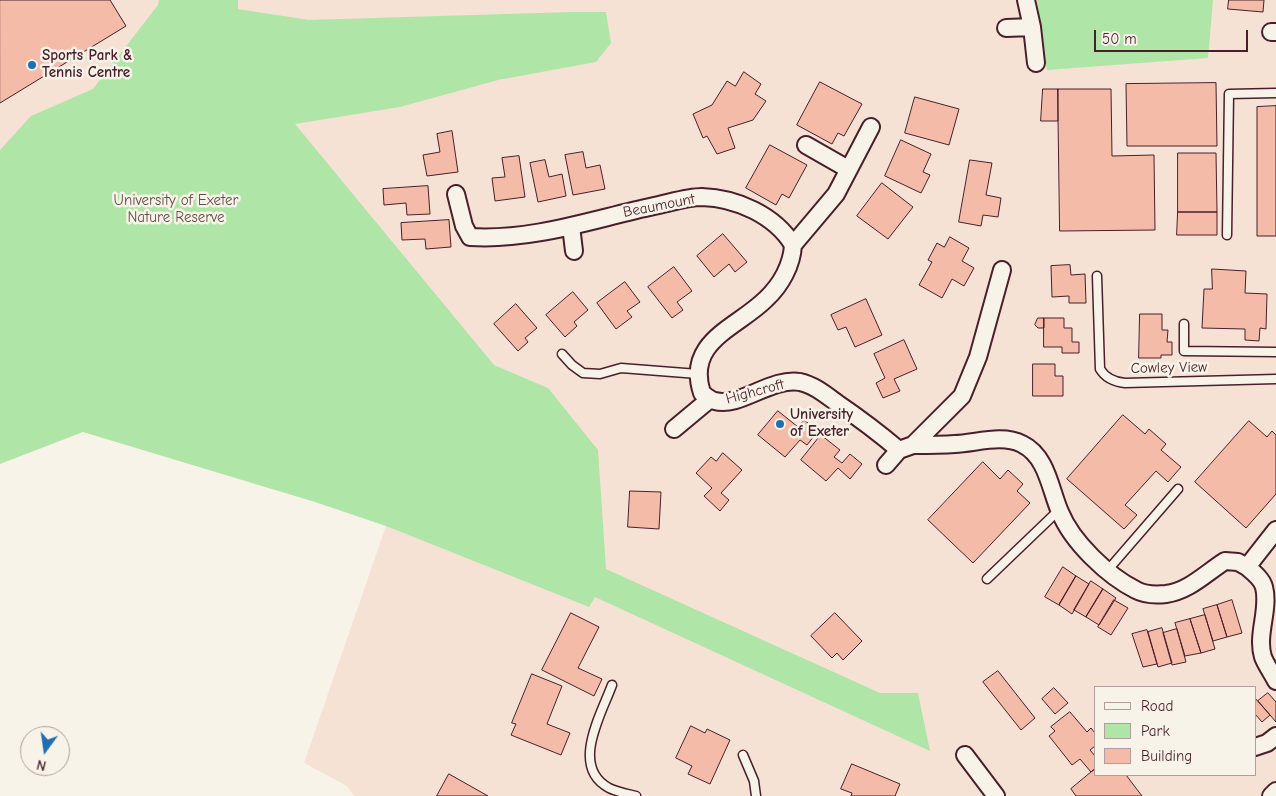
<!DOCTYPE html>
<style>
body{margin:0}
#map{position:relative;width:1276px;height:796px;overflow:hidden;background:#f7f3e8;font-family:"Comic Neue",sans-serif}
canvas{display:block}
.legend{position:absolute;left:1094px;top:686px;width:162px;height:90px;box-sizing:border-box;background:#f7f3e8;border:1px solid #b29e9c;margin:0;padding:6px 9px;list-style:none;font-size:15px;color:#4a1f2b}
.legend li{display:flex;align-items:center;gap:10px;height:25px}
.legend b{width:25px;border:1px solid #b29e9c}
.north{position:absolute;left:20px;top:726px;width:50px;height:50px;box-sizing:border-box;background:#f7f3e8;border:1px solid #b29e9c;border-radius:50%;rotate:194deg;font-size:14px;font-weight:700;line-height:20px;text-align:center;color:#4a1f2b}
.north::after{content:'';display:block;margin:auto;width:18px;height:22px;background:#1f6fb2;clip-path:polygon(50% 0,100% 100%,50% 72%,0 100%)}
.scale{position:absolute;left:1094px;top:30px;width:154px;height:22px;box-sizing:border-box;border:2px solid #4a1f2b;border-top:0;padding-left:6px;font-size:15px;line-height:18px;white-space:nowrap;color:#4a1f2b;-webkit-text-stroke:4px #f7f3e8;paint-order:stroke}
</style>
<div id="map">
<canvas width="1276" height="796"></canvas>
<ul class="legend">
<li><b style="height:6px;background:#f7f3e8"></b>Road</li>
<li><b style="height:14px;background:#afe5a7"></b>Park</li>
<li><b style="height:14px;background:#f3bba8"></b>Building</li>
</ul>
<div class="north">N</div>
<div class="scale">50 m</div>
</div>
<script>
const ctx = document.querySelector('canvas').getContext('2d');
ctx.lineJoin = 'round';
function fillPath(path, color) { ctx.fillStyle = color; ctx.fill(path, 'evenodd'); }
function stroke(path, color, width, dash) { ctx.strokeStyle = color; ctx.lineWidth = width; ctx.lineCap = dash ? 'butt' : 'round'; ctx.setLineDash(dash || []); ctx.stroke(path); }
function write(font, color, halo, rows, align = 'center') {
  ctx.font = font + ' "Comic Neue",sans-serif'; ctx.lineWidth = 5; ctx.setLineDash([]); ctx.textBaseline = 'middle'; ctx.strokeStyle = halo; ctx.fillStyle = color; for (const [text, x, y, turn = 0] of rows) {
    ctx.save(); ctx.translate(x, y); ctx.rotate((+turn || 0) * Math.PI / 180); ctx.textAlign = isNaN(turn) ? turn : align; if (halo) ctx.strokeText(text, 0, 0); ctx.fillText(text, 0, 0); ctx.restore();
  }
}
fillPath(new Path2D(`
 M0 0H1276V796H354L347 786 304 763 386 526 368 465 0 383ZM1095 687H1255V775H1095Z`), '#f6e2d5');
fillPath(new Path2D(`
 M159 0H238V9L309 20 570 12H606L611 43 596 62 498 80 400 107 295 124 494 365 548 388 598 450 606 569 880 693H918L930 751 595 597 589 607 386 526 315 502 83 432 0 464V150L31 116 93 89 158 5Z
 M1037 0H1213L1208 58 1047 70Z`), '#afe5a7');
const building = new Path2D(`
 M0 0H110L126 26 0 103Z
 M1229 0H1264L1263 12 1228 9Z
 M744 72 761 84 755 94 766 101 753 120 728 128 735 148 717 154 707 136 703 138 693 114 712 105 727 81 735 86Z
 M820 82 862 104 844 136 838 133 832 144 797 125Z
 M1216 83 1217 146H1127L1126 84Z
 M1043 89H1058V121H1041Z
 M1058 89H1111L1112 156 1154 155 1155 230 1060 231Z
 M915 97 959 109 949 145 905 133Z
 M1276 106V236H1257V107Z
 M452 131 458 172 427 176 423 155 440 152 437 134Z
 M901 140 931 154 923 172 930 175 921 193 885 176Z
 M770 145 807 165 789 198 782 194 776 205 746 188Z
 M583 152 586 168 600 165 605 189 573 195 565 155Z
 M1178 153H1216L1217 212H1178Z
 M519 156 525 197 495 201 492 178 505 177 502 158Z
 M545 160 549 177 562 174 566 196 538 202 530 163Z
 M970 160 992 163 986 195 1001 198 998 217 983 215 981 226 959 222Z
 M882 183 913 207 888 239 857 216Z
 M428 186 430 214 407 215 406 203 384 205 383 189Z
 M1178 212H1217V235H1177Z
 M449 220 451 247 426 249 425 239 402 240 401 223Z
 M723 234 747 262 735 272 729 264 714 277 697 256Z
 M950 237 969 248 962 261 974 268 964 286 952 279 942 298 919 285 932 262 928 260 937 243 944 247Z
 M1070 265 1071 275 1085 274 1086 303H1069V296L1052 297 1051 266Z
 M674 267 692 291 677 302 683 310 672 318 648 287Z
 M1212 269 1246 271 1245 293 1267 294 1266 329 1260 328 1259 341 1245 340V329L1202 328 1204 289H1212Z
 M625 282 640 302 627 311 632 317 616 329 597 303Z
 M573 292 588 310 574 322 577 326 565 337 546 315Z
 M866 299 882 335 855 347 846 327 838 330 831 315Z
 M516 304 537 328 525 338 528 342 518 351 494 324Z
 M1140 314H1162V330H1168L1167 342H1172V355H1161V358H1139Z
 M1038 318H1044V328H1038L1035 325Z
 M1044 318H1064V328H1072V342H1079V353H1062V347H1044Z
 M904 340 917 369 894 379 900 391 883 398 876 383 885 378 874 354Z
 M1033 364H1055V376H1063V396H1033Z
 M778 411 798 427 804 420 818 431 807 445 800 440 785 457 758 435Z
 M1123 415 1145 434 1149 429 1166 444 1161 450 1181 467 1168 482 1156 471 1125 505 1137 515 1124 529 1067 479Z
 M1249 421 1267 437 1272 431 1276 435V494L1246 528 1195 482Z
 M821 435 840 450 834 457 842 463 850 454 862 464 850 479 838 468 826 481 801 460Z
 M723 453 742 470 721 493 729 500 720 511 704 496 712 488 696 473 711 457 716 461Z
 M983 462 1000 479 1008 470 1023 484 1017 491 1030 503 973 563 928 520Z
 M630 491 661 492 659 529 628 527Z
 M1063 567 1076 576 1059 605 1045 597Z
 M1076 576 1089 584 1072 614 1059 605Z
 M1091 581 1103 589 1086 617 1074 610Z
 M1103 589 1116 598 1099 625 1086 617Z
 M1114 600 1128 608 1111 635 1098 627Z
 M1232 600 1242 633 1227 637 1217 605Z
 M1217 605 1227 637 1213 641 1203 609Z
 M571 613 599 627 578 668 602 679 594 696 542 670Z
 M835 613 862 641 843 660 837 653 832 658 811 636Z
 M1205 615 1215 649 1201 653 1190 619Z
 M1190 619 1201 653 1185 656 1175 623Z
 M1162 628 1172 663 1158 667 1148 632Z
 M1177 629 1186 662 1172 665 1163 633Z
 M1147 630 1157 664 1143 667 1132 634Z
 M998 671 1035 718 1021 730 983 682Z
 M532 674 562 686 547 724 570 733 561 755 511 735 516 724 512 723Z
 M1054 688 1068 703 1055 714 1042 699Z
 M1268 693 1276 702V722L1258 701Z
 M1255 698 1270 715 1262 722 1255 714Z
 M1070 712 1087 732 1091 728 1095 733V746L1090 750 1095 756V769L1091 772 1080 759 1072 765 1049 736 1055 731 1051 727Z
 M691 726 705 733 707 729 730 740 710 784 688 774 692 766 676 758Z
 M852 764 900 784 895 796H851L852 793 841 789Z
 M1095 769V775H1126L1142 796H1076L1071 789Z
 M449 774 488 796H437Z`);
fillPath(building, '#f3bba8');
stroke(building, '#4a1f2b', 1);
const service = new Path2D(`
 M1227 235 1229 94 1276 93
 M1097 276 1100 369C1106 379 1115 382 1125 383L1276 379
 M1184 324V351L1276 352
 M562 354 572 365 583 373 600 374 621 368 698 374
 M1107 571 1178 489
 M987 579 1059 510
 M612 685C601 715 570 767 609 788 617 792 628 794 636 796
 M743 755 754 781 756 796`);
const minor = new Path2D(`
 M1032 27 1036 63
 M1006 28 1032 27 1026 0
 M1271 32H1276
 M806 145 848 169
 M456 194 464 226 470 237C533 241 593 219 654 206 669 203 687 197 702 197 736 198 775 215 793 245
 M571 226 574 251
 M793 245C792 265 781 285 766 299 737 328 685 341 702 393 706 396 710 400 715 401 740 408 771 377 800 382 814 385 826 395 837 403 859 418 879 433 899 450
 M793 245 836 194 871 127
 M674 429 710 399
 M913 445C927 445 941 445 955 444 976 443 1003 434 1022 444 1047 456 1050 489 1060 512 1072 542 1108 576 1136 590 1145 595 1156 595 1166 594 1189 591 1206 573 1225 561L1238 562 1247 567
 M886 465 899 450 913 445 962 396 978 357 1002 270
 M1276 530 1247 567C1253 572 1262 579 1264 587 1270 609 1256 635 1263 657 1266 665 1272 673 1276 681
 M1255 747 1267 743 1276 736
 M965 755 996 796
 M1271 796 1276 791`);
stroke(service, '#4a1f2b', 11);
stroke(minor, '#4a1f2b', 20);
stroke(service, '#f7f3e8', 8);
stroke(minor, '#f7f3e8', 16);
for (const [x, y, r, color] of [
 [32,65,5,"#1f6fb2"],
 [780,424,5,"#1f6fb2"]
]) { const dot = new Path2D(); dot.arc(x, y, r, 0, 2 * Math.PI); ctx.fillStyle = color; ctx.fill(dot); stroke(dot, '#f7f3e8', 2); }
write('bold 15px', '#4a1f2b', '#f7f3e8', [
 ["Sports Park &",42,56],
 ["Tennis Centre",42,73],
 ["University",790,415],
 ["of Exeter",790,432]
], 'left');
write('15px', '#63504a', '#f7f3e8', [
 ["University of Exeter",176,201],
 ["Nature Reserve",176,218]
]);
write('15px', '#4a1f2b', '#f7f3e8', [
 ["Beaumount",659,206,-11],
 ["Cowley View",1169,368,-1],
 ["Highcroft",755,392,-15]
]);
</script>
